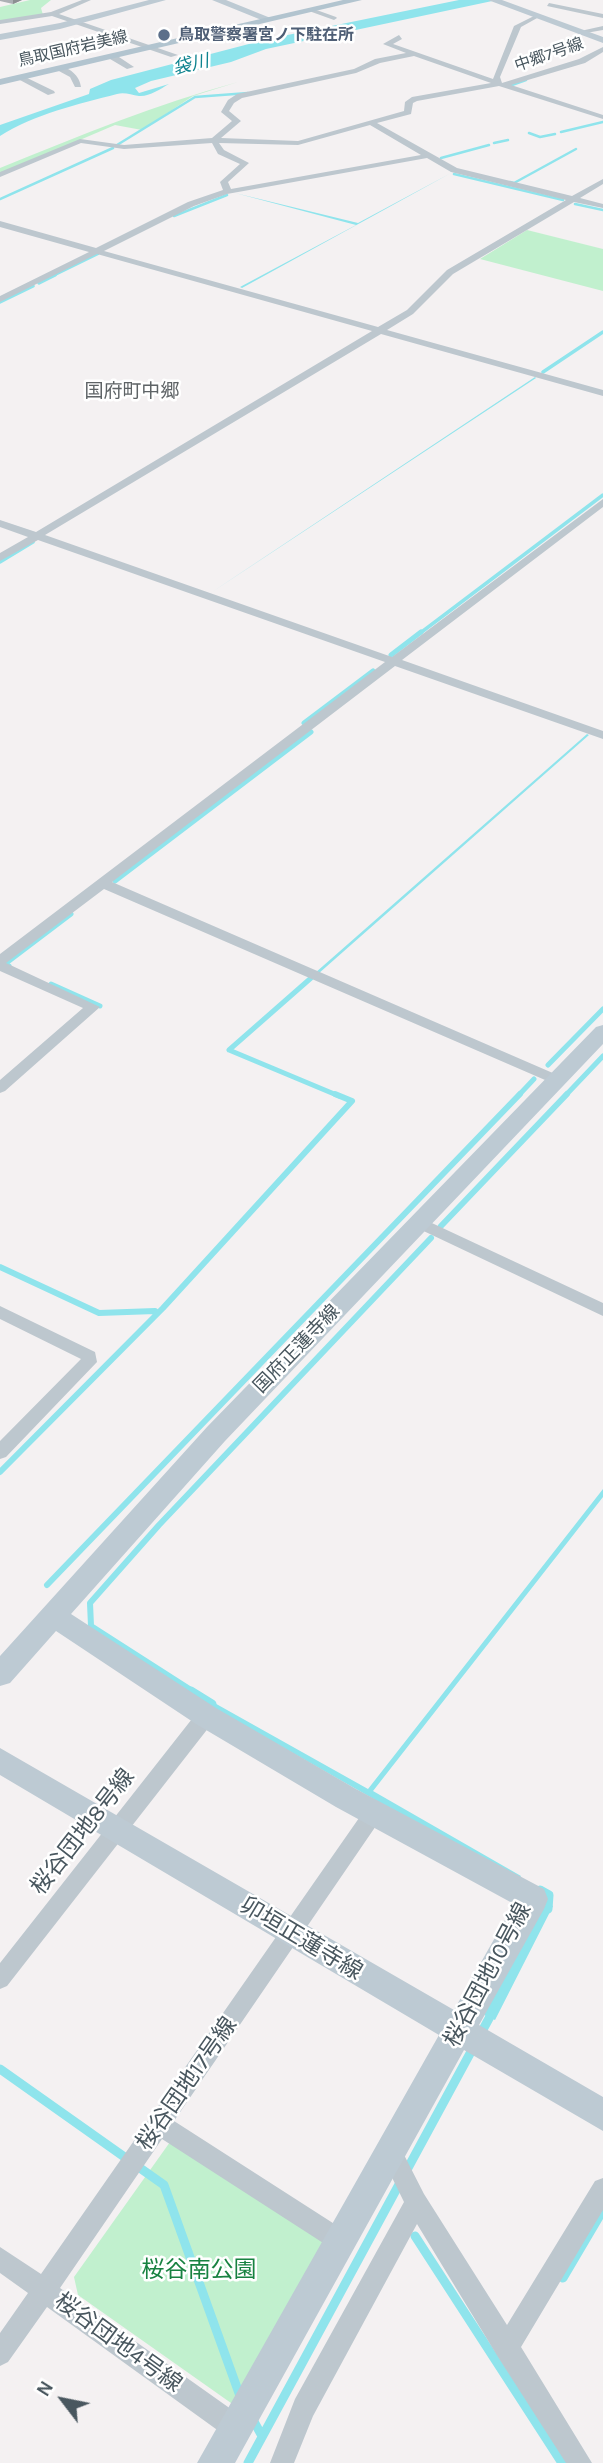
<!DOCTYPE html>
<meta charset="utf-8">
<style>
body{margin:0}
#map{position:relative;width:603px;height:2463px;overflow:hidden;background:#f4f1f2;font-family:Karla,sans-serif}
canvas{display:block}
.north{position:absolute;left:28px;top:2365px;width:70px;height:70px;-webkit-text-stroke:5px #fff;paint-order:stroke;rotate:302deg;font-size:19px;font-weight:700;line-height:28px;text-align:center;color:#49575f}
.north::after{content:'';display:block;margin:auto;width:24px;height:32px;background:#49575f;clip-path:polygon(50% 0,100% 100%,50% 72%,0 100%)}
</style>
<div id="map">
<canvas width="603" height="2463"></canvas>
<div class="north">N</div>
</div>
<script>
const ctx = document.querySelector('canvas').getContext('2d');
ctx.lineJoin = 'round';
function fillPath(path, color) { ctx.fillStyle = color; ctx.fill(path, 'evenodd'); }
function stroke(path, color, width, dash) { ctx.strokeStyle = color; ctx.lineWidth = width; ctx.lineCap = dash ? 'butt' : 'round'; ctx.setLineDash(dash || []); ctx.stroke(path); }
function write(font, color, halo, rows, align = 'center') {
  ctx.font = font + ' Karla,"Noto Sans JP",sans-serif'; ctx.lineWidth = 5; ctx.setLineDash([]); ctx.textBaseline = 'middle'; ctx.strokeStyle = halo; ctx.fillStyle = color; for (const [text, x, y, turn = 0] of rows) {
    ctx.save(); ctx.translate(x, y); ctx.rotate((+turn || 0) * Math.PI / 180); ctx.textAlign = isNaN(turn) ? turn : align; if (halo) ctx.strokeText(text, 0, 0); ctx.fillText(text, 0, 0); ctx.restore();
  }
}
fillPath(new Path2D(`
 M30 0H51L41 8 43 15 0 21V7Z
 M238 82 193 96 142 130 115 125 0 174V168C79 136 156 104 238 82Z
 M527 230 603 249V291L480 259Z
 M170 2142 326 2244 236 2404 231 2403 78 2295 74 2277Z`), '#c1f0ce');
fillPath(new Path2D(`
 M459 0H497L266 49 231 62 151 81 135 88 139 93 169 84C160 89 149 97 139 96 131 95 125 92 117 94 78 104 35 114 0 136V125L89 94 90 89 111 80 268 39Z
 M451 173 242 288 240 287 356 225 235 193 358 223Z
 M535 377 536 378 209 594Z
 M587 734 589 735 318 974 315 973Z
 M603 1489V1497L373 1791 521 1876 518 1881 208 1705 207 1700 211 1701 368 1789Z
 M544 1901 553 1906 495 2020 484 2015Z`), '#8fe4ec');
stroke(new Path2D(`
 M512 85 526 80
 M561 132 603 122
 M529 133 540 137 555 134
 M494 143 508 140
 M117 145 195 97 248 93
 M441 158 489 145
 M454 174 563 200
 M510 182 514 183 576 149
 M0 199 113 148
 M575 204 603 210
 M174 216 227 195
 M51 277 98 254`), '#8fe4ec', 2.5);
stroke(new Path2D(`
 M39 283 55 275
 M0 302 33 286
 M543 372 603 332
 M0 562 33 542
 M419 634 603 495`), '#8fe4ec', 3.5);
stroke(new Path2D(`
 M391 655 421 632
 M304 723 373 671
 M115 881 311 732
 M9 966 5 964 71 914
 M311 978 229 1050 339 1096
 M51 984 100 1006
 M548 1065 603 1009
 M518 1096 534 1079
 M565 1096 603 1056`), '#8fe4ec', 5);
stroke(new Path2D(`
 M441 1226 567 1094
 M0 1267 99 1313 155 1311
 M0 1472 163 1308 352 1101 335 1094
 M47 1585 520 1094
 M194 1692 91 1626 90 1603 159 1525 431 1238`), '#8fe4ec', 6);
stroke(new Path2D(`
 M191 1691 212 1704
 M540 1890 549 1895 548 1909
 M480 2035 493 2011
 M0 2069 164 2185 240 2396
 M415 2236 562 2463
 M563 2278 603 2210
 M252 2418 262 2436
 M248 2463 473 2048`), '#8fe4ec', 9);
fillPath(new Path2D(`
 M82 0H91L59 14 178 55 171 57 52 16 0 24V20L51 12Z
 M549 3 603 14V18L547 6Z
 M311 8 336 17 337 18 334 20 309 11Z
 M534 16 539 17 521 27 500 77 502 83 579 59 603 47V52L585 63 511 85 603 115V119L499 86 417 101 413 103 411 114 377 123 457 168 572 196 603 179V184L580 198 603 204V208L574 202 453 274 413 314 387 330 603 390V396L381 334 45 535 392 657 603 499V507L402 660 603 731V739L395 666 112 882 562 1077 564 1080 557 1085 552 1083 104 889 6 963 100 1007 5 1091 0 1093V1080L83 1008 0 971V954L385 662 38 540 0 561V553L28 537 0 527V520L36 532 372 331 97 254 0 302V296L89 252 0 227V221L96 248 188 202 223 190 220 182 240 164 218 154 212 143 124 149 81 143 0 177V172L80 139 124 145 212 138 232 121 221 112 228 100 237 94 354 69 375 59 406 53 383 44 399 35 402 39 393 44 493 79 514 26ZM414 56 491 83 412 97 405 102 404 111 298 141 221 138 241 121 229 111 234 103 242 98 356 73 380 63ZM370 125 421 155 231 189 228 182 249 163 224 150 219 143 298 145ZM427 158 451 172 566 200 447 270 407 310 378 327 104 251 194 206 227 194Z
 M603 26V30L580 34 576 32Z
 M209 32 229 38 230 40 226 42 206 36Z
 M110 55H116L134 67 127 69 110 59Z
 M57 66C69 66 80 76 81 87H75L70 77 57 70Z
 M21 75 54 91 55 93 48 95 18 79Z
 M419 1217 603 1303V1316L413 1226 411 1222Z
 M0 1306 95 1352 97 1362 6 1457 0 1459V1441L81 1359 0 1319Z
 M206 1708 213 1710 216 1716 213 1722 7 1986 0 1989V1963L199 1710Z
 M373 1805 380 1808 383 1814 380 1820 174 2121 350 2234 354 2242 350 2250 342 2254 334 2250 162 2139 60 2288 245 2419 248 2428 245 2437 236 2440 227 2437 47 2307 8 2362 0 2366V2333L28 2293 0 2273V2247L41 2274 366 1808Z
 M391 2142 399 2145 424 2194 507 2325 595 2181 603 2178V2210L521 2347 592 2463H566L498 2357 417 2224 313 2416 294 2463H270L295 2399 404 2202 380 2153 383 2145Z`), '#bdc7ce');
fillPath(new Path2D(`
 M149 0H166L60 29 0 40V34L60 23Z
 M212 0H226L273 19 264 21Z
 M488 0H502L603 37V43Z
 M603 1025V1044L225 1441 71 1614 216 1708 356 1789 544 1889 548 1899 544 1909 479 2025 603 2097V2131L464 2050 235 2463H197L439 2035 0 1775V1748L454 2010 514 1904 336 1807 196 1724 56 1631 10 1683 0 1686V1656L207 1427 596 1027Z`), '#bdcad3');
fillPath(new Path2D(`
 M343 0H362L0 85V79Z`), '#b2c4cf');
fillPath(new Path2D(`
 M0 0H22L13 4 0 1Z`), '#acb0b4');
fillPath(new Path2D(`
 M13 0H22L13 4Z`), '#8c9092');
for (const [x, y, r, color] of [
 [164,35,7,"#5c6f8a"]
]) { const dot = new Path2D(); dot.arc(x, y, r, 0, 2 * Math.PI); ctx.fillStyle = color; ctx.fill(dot); stroke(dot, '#fff', 2.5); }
write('bold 16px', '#4e5e75', '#fff', [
 ["鳥取警察署宮ノ下駐在所",178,35]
], 'left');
write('16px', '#49575f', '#fff', [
 ["鳥取国府岩美線",73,49,-13],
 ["中郷7号線",549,55,-19]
]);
write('italic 18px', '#0e838f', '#fff', [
 ["袋川",191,65,-13]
]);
write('19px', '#5e6366', '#fff', [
 ["国府町中郷",132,392]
]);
write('19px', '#49575f', '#fff', [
 ["国府正蓮寺線",297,1349,-46]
]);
write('23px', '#49575f', '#fff', [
 ["桜谷団地8号線",83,1832,-52],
 ["卯垣正蓮寺線",301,1939,31],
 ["桜谷団地10号線",488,1975,-62],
 ["桜谷団地17号線",187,2084,-55],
 ["桜谷団地4号線",118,2343,36]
]);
write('23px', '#188241', '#fff', [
 ["桜谷南公園",199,2270]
]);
</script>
